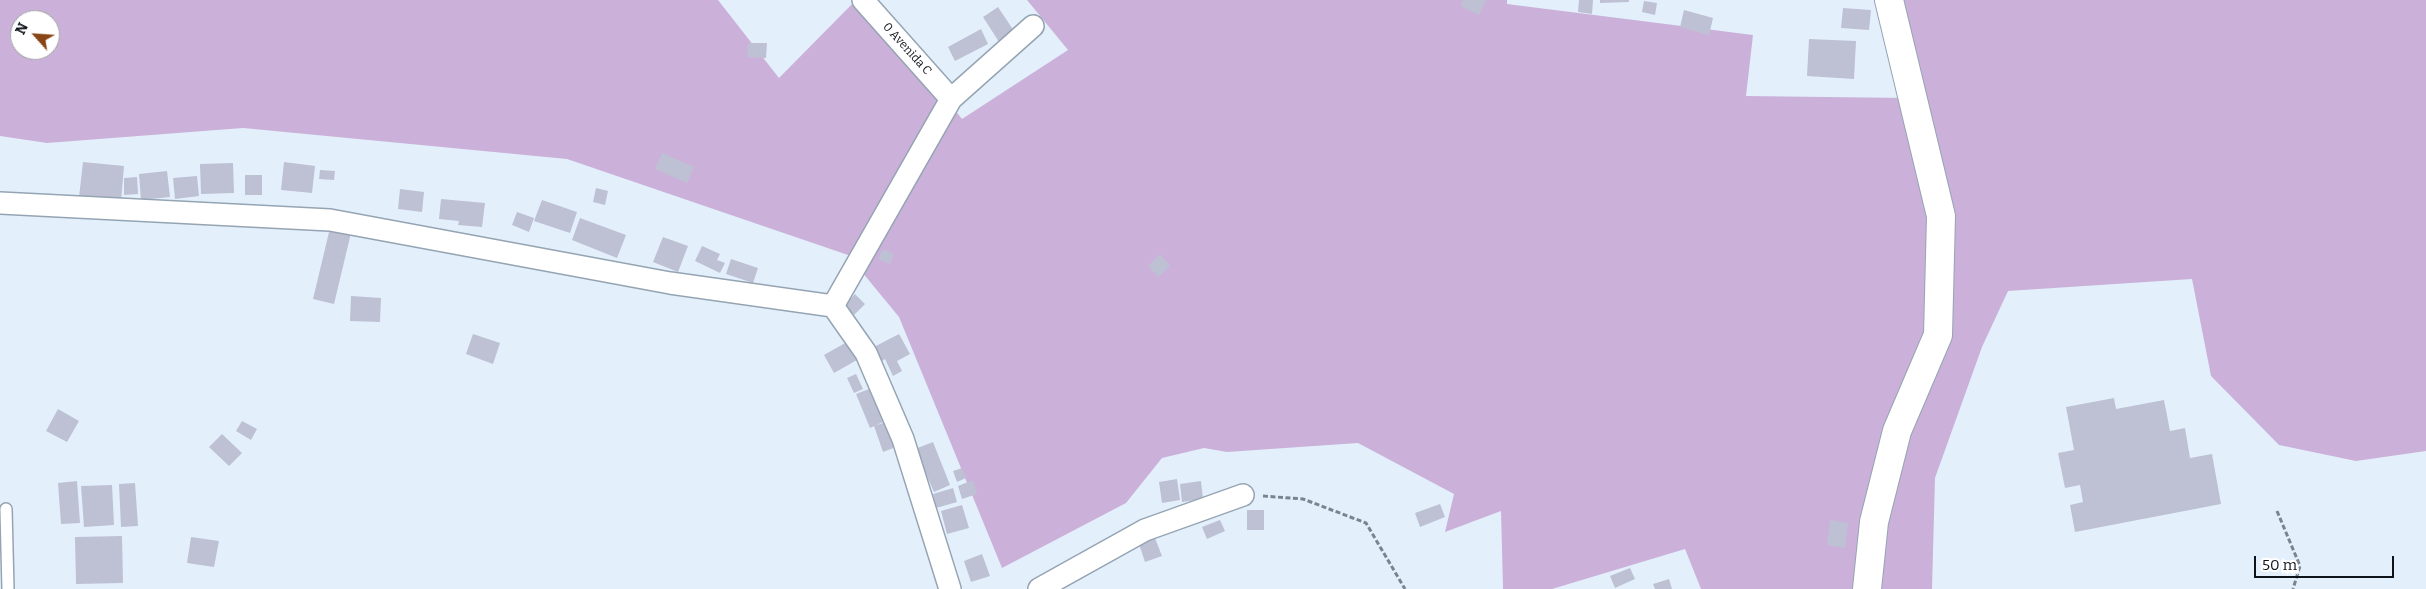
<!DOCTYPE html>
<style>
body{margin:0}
#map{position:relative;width:2426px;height:589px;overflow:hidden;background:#e3f0fc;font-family:Bitter,serif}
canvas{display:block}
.north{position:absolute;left:10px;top:10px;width:50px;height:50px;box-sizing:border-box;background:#fff;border:1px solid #9fa1a3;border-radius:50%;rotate:296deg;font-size:14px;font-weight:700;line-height:20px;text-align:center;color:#0f141a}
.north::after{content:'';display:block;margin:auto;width:18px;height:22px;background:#884515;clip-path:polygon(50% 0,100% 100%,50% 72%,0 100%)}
.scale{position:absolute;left:2254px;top:556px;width:140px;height:22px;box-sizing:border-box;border:2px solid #0f141a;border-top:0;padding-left:6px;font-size:15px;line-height:18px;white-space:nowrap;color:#0f141a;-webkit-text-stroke:4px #fff;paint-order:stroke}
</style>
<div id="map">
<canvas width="2426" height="589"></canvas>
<div class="north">N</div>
<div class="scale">50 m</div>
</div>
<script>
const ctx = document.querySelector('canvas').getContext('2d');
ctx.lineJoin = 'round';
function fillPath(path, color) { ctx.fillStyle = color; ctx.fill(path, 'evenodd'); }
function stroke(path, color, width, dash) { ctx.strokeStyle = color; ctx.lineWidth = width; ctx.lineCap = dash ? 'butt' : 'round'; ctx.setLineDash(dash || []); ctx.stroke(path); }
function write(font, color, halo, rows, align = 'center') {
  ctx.font = font + ' Bitter,serif'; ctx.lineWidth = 4; ctx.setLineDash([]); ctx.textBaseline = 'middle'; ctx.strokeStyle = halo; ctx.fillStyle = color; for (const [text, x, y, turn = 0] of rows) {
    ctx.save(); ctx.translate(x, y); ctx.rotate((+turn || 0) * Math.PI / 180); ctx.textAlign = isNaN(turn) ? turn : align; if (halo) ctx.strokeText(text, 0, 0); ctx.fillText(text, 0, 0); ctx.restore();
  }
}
fillPath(new Path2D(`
 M0 0H718L779 78 856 0H869L962 119 1068 50 1027 0H1507V4L1753 35 1746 96 1908 98 1903 0H2426V451L2356 461 2279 445 2211 376 2192 279 2008 291 1982 347 1935 478 1932 589H1701L1685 549 1552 589H1503L1501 511 1445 532 1454 494 1358 443 1227 452 1204 448 1162 458 1126 503 1002 568 899 317 848 255 567 159 243 128 47 143 0 136ZM20 20H50V50H20Z`), '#cbb1da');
fillPath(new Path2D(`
 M1463 0H1486L1479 15 1461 6Z
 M1579 0H1593L1592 14 1578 12Z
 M1600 0H1629V2L1600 3Z
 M1644 1 1657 3 1655 15 1642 12Z
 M998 7 1016 34 1001 45 983 17Z
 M1843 8 1871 10 1869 30 1841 28Z
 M1684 10 1713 18 1709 35 1680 27Z
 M981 29 988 44 955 61 948 47Z
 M1809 39 1856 41 1854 79 1807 76Z
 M748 43H767L766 58 747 57Z
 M662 153 694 167 687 183 655 169Z
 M83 162 124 166 121 201 79 197Z
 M284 162 315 166 312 193 281 190Z
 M233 163 234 193 201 194 200 164Z
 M320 170 335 171 334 180 319 179Z
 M167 171 170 197 141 200 139 174Z
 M245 175H262V195H245Z
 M197 176 199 196 175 199 173 178Z
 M137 177 138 194 124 195V178Z
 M596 188 608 191 605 205 593 202Z
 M400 189 424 192 422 212 398 209Z
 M441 199 485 203 482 227 458 225 459 221 439 219Z
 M542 200 577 212 570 233 534 221Z
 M517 212 534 218 529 232 512 225Z
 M580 218 626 235 617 258 572 240Z
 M330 228 351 233 334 304 313 299Z
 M663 237 688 246 678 272 653 262Z
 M702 246 720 254 717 260 725 263 720 273 695 261Z
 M883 249 894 254 890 264 878 259Z
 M1160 254 1170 266 1158 277 1148 266Z
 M731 259 758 268 753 283 726 274Z
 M855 294 865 304 854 315 845 305Z
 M351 296 381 298 380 322 350 321Z
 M473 334 500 343 493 364 466 354Z
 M899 334 910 354 897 361 902 371 893 376 885 359 882 361 874 347Z
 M854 338 864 356 834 373 824 355Z
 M856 374 863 389 854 393 847 378Z
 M869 389 883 422 870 428 856 394Z
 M2114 398 2116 409 2164 400 2170 431 2185 428 2190 458 2212 454 2221 504 2075 532 2070 505 2083 502 2080 485 2065 488 2058 453 2074 450 2066 407Z
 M58 409 79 421 67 442 46 431Z
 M892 420 901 445 883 452 874 426Z
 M242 421 257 429 251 440 236 431Z
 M222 434 242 453 229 466 209 447Z
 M933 442 950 485 934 492 915 449Z
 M962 468 966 478 957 482 953 471Z
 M1177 479 1180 500 1162 503 1159 482Z
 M973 480 977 494 962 499 958 486Z
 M77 481 80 523 61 524 58 483Z
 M1201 481 1203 499 1182 502 1180 484Z
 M135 483 138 526 121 527 119 484Z
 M112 485 114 525 84 527 81 486Z
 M953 488 957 502 936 508 933 494Z
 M1440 504 1445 517 1420 527 1415 513Z
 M962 505 969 528 947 534 941 511Z
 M1247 510H1264V530H1247Z
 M1220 520 1225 531 1207 539 1202 527Z
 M1830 520 1848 523 1845 548 1827 545Z
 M122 536 123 583 76 584 75 537Z
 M191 537 219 541 214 567 187 563Z
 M1155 538 1162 556 1145 562 1139 544Z
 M982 554 990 576 971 582 964 561Z
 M1630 568 1635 579 1615 588 1610 576Z
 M1669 579 1672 589H1655L1653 584Z`), '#bec0d4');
const lane = new Path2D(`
 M6 509 8 589`);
const street = new Path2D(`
 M863 0 951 99
 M0 203 330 220 670 283 833 306 866 353 903 439 950 589
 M833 306 951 99 1033 26
 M1039 589 1145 530 1243 495`);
const secondary = new Path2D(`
 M1867 589 1874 522 1897 431 1938 335 1941 216 1889 0`);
stroke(lane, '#95a4b3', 14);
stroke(street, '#95a4b3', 24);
stroke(secondary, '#95a4b3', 30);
stroke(new Path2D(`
 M1263 496 1303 499 1366 523 1405 589
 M2277 511 2300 566 2293 589`), '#7a848d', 3, [5, 2.5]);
stroke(lane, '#fff', 11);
stroke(street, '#fff', 21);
stroke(secondary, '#fff', 28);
write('12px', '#0f141a', '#fff', [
 ["0 Avenida C",907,49,48]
]);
</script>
